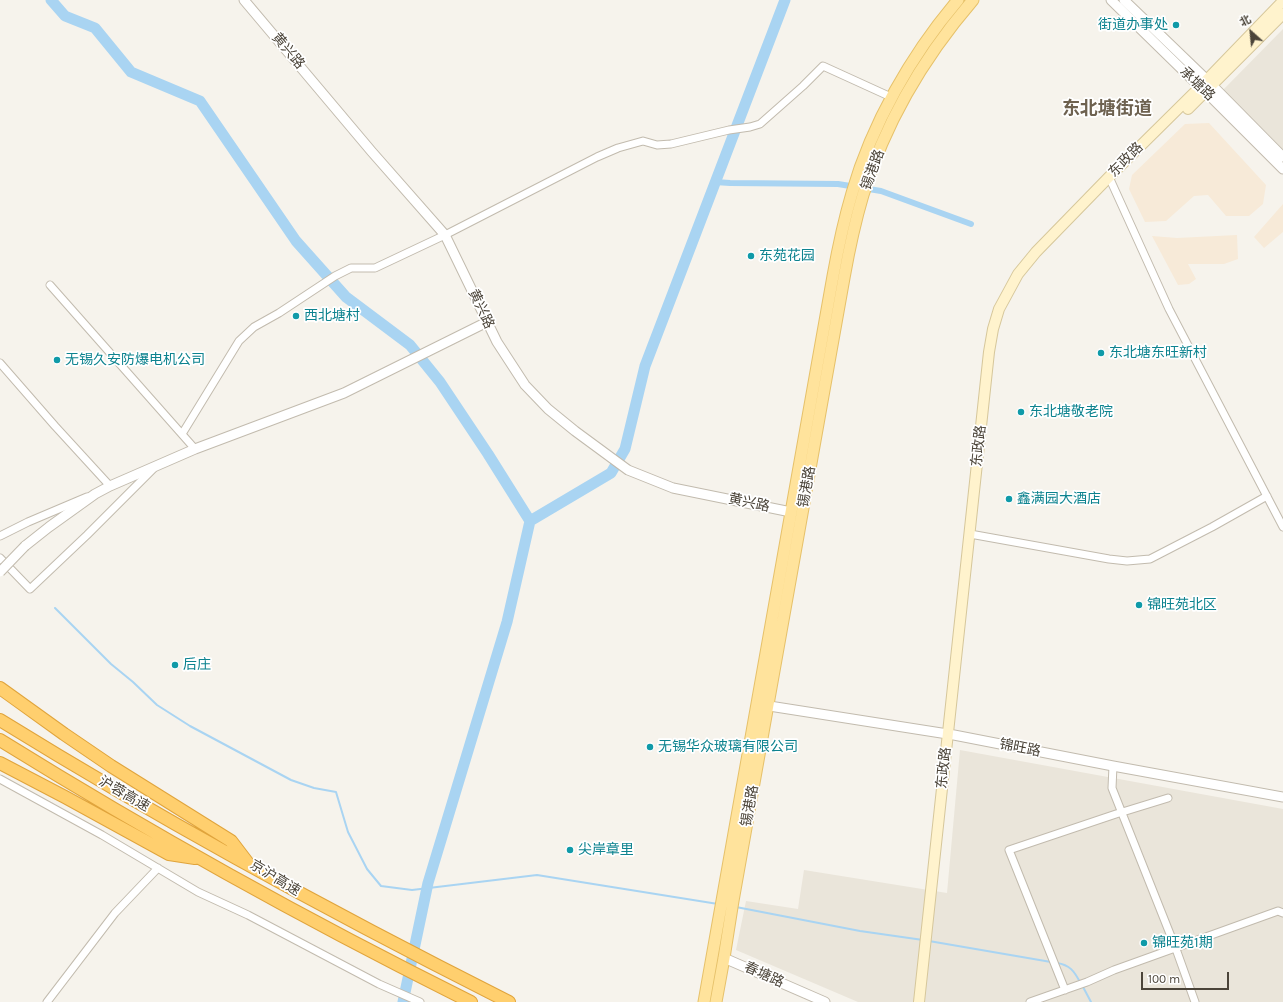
<!DOCTYPE html>
<meta charset="utf-8">
<style>
body{margin:0}
#map{position:relative;width:1283px;height:1002px;overflow:hidden;background:#f6f3ec;font-family:Karla,"Noto Sans SC",sans-serif}
canvas{display:block}
.north{position:absolute;left:1231px;top:12px;width:40px;height:40px;-webkit-text-stroke:3px #fff;paint-order:stroke;rotate:333deg;font-size:11px;font-weight:700;line-height:16px;text-align:center;color:#4b4439}
.north::after{content:'';display:block;margin:auto;width:14px;height:18px;background:#4b4439;clip-path:polygon(50% 0,100% 100%,50% 72%,0 100%)}
.scale{position:absolute;left:1141px;top:972px;width:88px;height:18px;box-sizing:border-box;border:2px solid #4b4439;border-top:0;padding-left:5px;font-size:12px;line-height:14px;white-space:nowrap;color:#4b4439;-webkit-text-stroke:3px #fff;paint-order:stroke}
</style>
<div id="map">
<canvas width="1283" height="1002"></canvas>
<div class="north">北</div>
<div class="scale">100 m</div>
</div>
<script>
const ctx = document.querySelector('canvas').getContext('2d');
ctx.lineJoin = 'round';
function fillPath(path, color) { ctx.fillStyle = color; ctx.fill(path, 'evenodd'); }
function stroke(path, color, width, dash) { ctx.strokeStyle = color; ctx.lineWidth = width; ctx.lineCap = dash ? 'butt' : 'round'; ctx.setLineDash(dash || []); ctx.stroke(path); }
function write(font, color, halo, rows, align = 'center') {
  ctx.font = font + ' Karla,"Noto Sans SC",sans-serif'; ctx.lineWidth = 3.5; ctx.setLineDash([]); ctx.textBaseline = 'middle'; ctx.strokeStyle = halo; ctx.fillStyle = color; for (const [text, x, y, turn = 0] of rows) {
    ctx.save(); ctx.translate(x, y); ctx.rotate((+turn || 0) * Math.PI / 180); ctx.textAlign = isNaN(turn) ? turn : align; if (halo) ctx.strokeText(text, 0, 0); ctx.fillText(text, 0, 0); ctx.restore();
  }
}
fillPath(new Path2D(`
 M1283 29V150L1223 90Z
 M960 750 1283 809V1002H858L736 950 746 901 798 909 804 870 947 893Z`), '#eae5da');
fillPath(new Path2D(`
 M1209 123 1266 185 1263 204 1249 216H1226L1208 195 1194 196 1166 221 1145 222 1129 189 1132 175 1185 124Z
 M1283 204V232L1264 248 1254 237Z
 M1237 235 1238 259 1224 264H1188L1196 279 1189 284 1178 285 1152 236 1177 238Z`), '#f7ead8');
stroke(new Path2D(`
 M55 608 111 664 133 682 157 705 190 726 291 780 314 788 336 792 348 832 367 869 381 886 412 890 537 875 718 904
 M736 907 860 931 923 940
 M929 941 1051 962
 M1057 963C1070 965 1074 971 1080 982
 M1082 985 1091 1002`), '#a9d4f2', 2);
stroke(new Path2D(`
 M715 182 730 183 838 184 881 191 971 224`), '#a9d4f2', 6);
stroke(new Path2D(`
 M51 0 65 16 95 28 131 72 200 101 296 241 346 297 410 345 440 382 488 454 530 521
 M403 1002 428 883 507 622 530 521 611 473 625 449 645 366 785 0`), '#a9d4f2', 11);
const minor = new Path2D(`
 M1109 177 1169 309 1283 527
 M50 285 195 449
 M0 363 55 426 110 486
 M182 434 239 341 254 327 279 313 335 276 351 268H375L445 235 597 157 618 148 643 141 657 145 671 144 729 130 750 127 760 124 803 86 823 66 891 97
 M970 534 1109 559 1127 561 1150 559 1212 527 1267 496
 M0 536 28 522 87 497
 M0 558 30 589 87 535 153 469
 M1113 766 1112 788 1176 949 1195 1002
 M0 779 102 835 198 892 248 915 379 984 420 1002
 M1065 990 1009 850 1116 814 1168 798
 M47 1002 115 913 158 868
 M1030 1002 1087 982 1114 970 1278 911 1283 913`);
const tertiary = new Path2D(`
 M244 0 372 152 445 235 497 342 525 385 548 409 575 431 628 470 673 488 791 512
 M1111 0 1200 87 1206 92 1283 169
 M1124 0 1207 80 1283 157
 M25 546 49 527 95 494 110 486 195 449 344 393 487 322
 M763 705 954 735 1113 766 1283 797
 M724 958 825 1002`);
const secondary = new Path2D(`
 M1188 109 1283 14
 M919 1002 989 352 993 329 999 309 1018 274 1036 252 1109 177 1200 87 1283 1`);
const primary = new Path2D(`
 M704 1002 833 276C838 248 844 220 852 193 872 124 911 55 958 0
 M716 1002 724 958 733 901 844 278C849 250 855 222 863 195 885 123 924 57 973 0`);
const motorway = new Path2D(`
 M0 688 64 734 111 766 231 841 247 862
 M0 720C165 822 336 915 509 1002
 M0 740C153 835 310 922 471 1002
 M0 763 65 797 169 854 195 858`);
stroke(minor, '#c2bbae', 9);
stroke(tertiary, '#c2bbae', 11);
stroke(secondary, '#d6c79b', 12);
stroke(primary, '#e6c16a', 13);
stroke(motorway, '#e0a43c', 14);
stroke(minor, '#fff', 7);
stroke(tertiary, '#fff', 9);
stroke(secondary, '#fff3cd', 10);
stroke(primary, '#ffe39c', 11);
stroke(motorway, '#ffcf6e', 12);
const tertiaryBridge = new Path2D(`
 M0 572 25 546`);
stroke(tertiaryBridge, '#c2bbae', 11, []);
stroke(tertiaryBridge, '#fff', 9);
for (const [x, y, r, color] of [
 [1176,25,4,"#0f9aa8"],
 [751,256,4,"#0f9aa8"],
 [296,316,4,"#0f9aa8"],
 [1101,353,4,"#0f9aa8"],
 [57,360,4,"#0f9aa8"],
 [1021,412,4,"#0f9aa8"],
 [1009,499,4,"#0f9aa8"],
 [1139,605,4,"#0f9aa8"],
 [175,665,4,"#0f9aa8"],
 [650,747,4,"#0f9aa8"],
 [570,850,4,"#0f9aa8"],
 [1144,943,4,"#0f9aa8"]
]) { const dot = new Path2D(); dot.arc(x, y, r, 0, 2 * Math.PI); ctx.fillStyle = color; ctx.fill(dot); stroke(dot, '#fff', 1.5); }
write('14px', '#0d838f', '#fff', [
 ["街道办事处",1168,25,"right"],
 ["东苑花园",759,256],
 ["西北塘村",304,316],
 ["东北塘东旺新村",1109,353],
 ["无锡久安防爆电机公司",65,360],
 ["东北塘敬老院",1029,412],
 ["鑫满园大酒店",1017,499],
 ["锦旺苑北区",1147,605],
 ["后庄",183,665],
 ["无锡华众玻璃有限公司",658,747],
 ["尖岸章里",578,850],
 ["锦旺苑1期",1152,943]
], 'left');
write('14px', '#4b4439', '#fff', [
 ["黄兴路",288,51,50],
 ["承塘路",1197,84,43],
 ["东政路",1126,160,-45],
 ["锡港路",873,170,-70],
 ["黄兴路",481,309,65],
 ["东政路",979,446,-84],
 ["锡港路",807,487,-80],
 ["黄兴路",749,503,12],
 ["锦旺路",1020,748,11],
 ["东政路",944,768,-84],
 ["沪蓉高速",124,794,30],
 ["锡港路",750,806,-80],
 ["京沪高速",275,878,31],
 ["春塘路",764,975,24]
]);
write('bold 18px', '#6e6250', '#fff', [
 ["东北塘街道",1107,109]
]);
</script>
